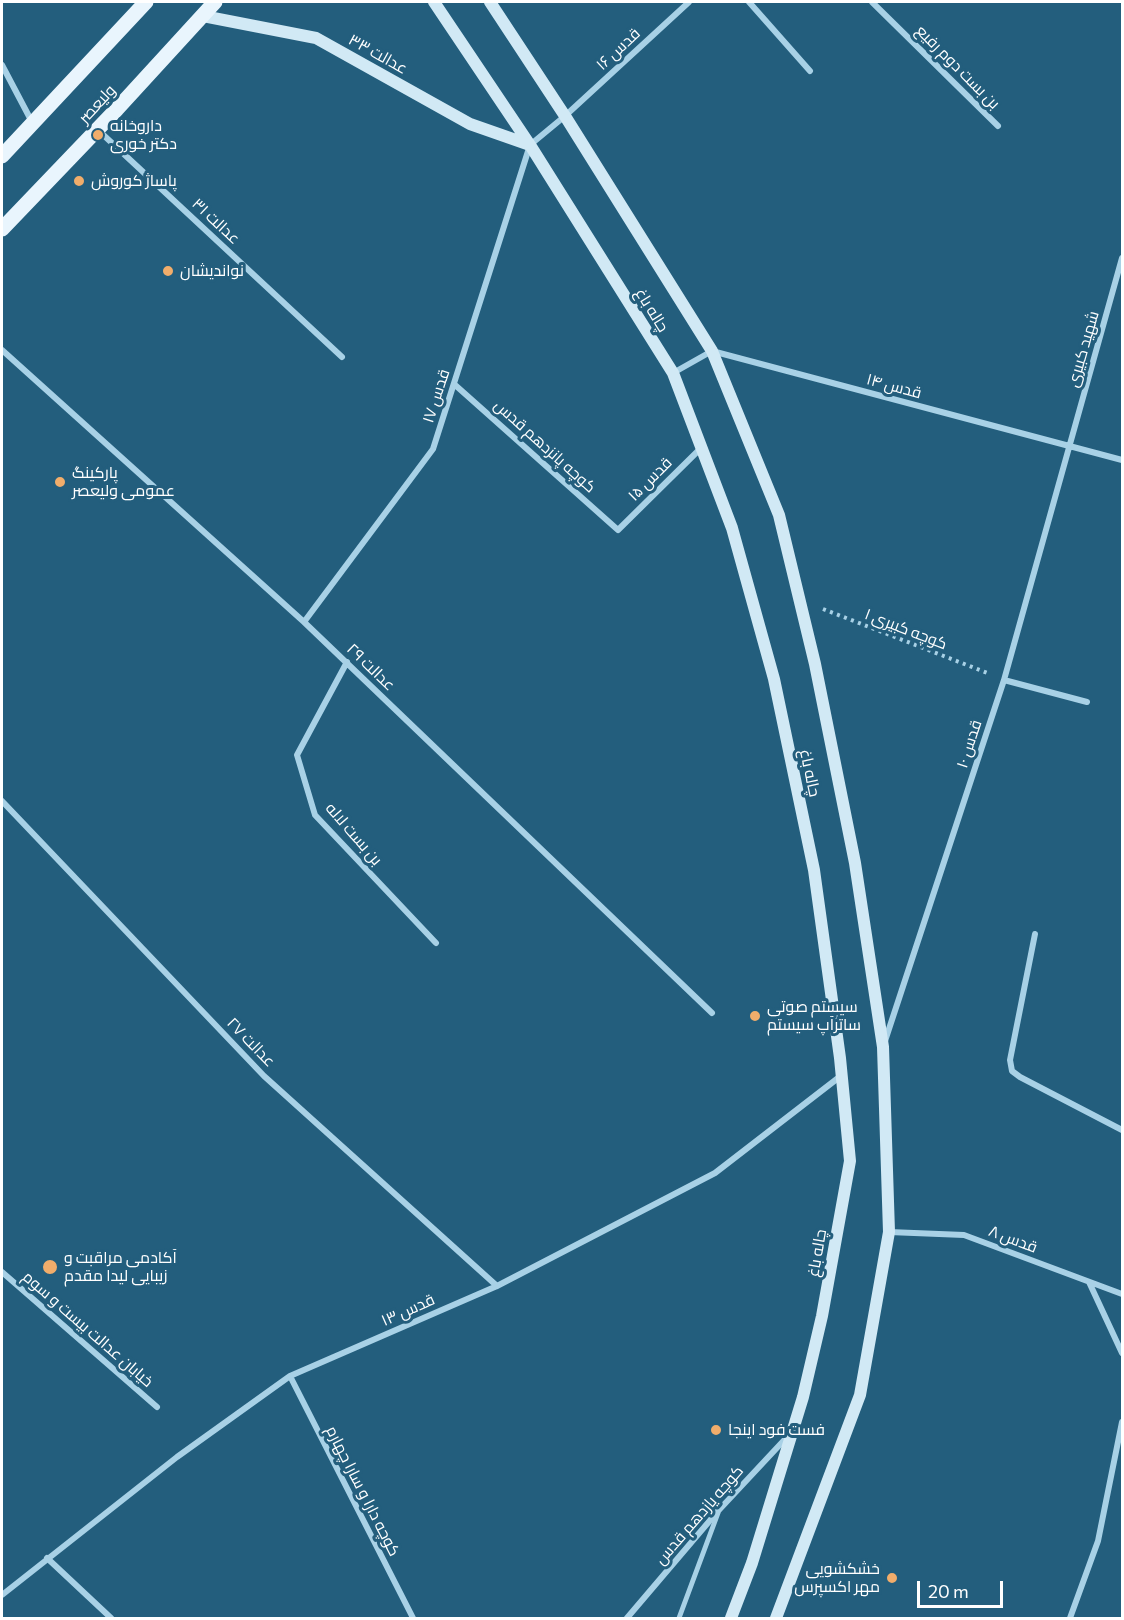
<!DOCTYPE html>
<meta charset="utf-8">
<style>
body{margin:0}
#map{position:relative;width:1124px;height:1620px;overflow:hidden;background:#235e7d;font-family:Commissioner,sans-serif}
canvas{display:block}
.frame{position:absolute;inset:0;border:3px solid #fff;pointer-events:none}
.scale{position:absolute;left:917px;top:1581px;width:86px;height:27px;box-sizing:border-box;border:3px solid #fff;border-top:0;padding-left:8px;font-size:18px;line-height:21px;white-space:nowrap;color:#fff;-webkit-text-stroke:4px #235e7d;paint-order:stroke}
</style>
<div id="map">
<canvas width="1124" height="1620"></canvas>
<div class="frame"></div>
<div class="scale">20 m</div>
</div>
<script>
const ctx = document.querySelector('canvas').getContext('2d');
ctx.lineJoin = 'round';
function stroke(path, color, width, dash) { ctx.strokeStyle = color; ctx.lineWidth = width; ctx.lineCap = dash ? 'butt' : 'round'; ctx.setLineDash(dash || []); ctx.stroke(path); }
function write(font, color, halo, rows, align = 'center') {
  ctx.font = font + ' Commissioner,Cairo,sans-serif'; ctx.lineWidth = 6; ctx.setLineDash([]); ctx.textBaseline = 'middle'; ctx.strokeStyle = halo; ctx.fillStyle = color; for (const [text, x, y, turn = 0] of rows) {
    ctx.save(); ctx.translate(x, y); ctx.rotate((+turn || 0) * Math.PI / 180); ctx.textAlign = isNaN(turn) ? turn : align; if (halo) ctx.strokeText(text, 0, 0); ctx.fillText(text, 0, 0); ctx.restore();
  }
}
stroke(new Path2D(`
 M823 609 990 674`), '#a8d1e6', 4, [3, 4.5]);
stroke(new Path2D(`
 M679 1618 718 1513`), '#a8d1e6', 5);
stroke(new Path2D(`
 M749 2 810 71
 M872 2 998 126
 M2 65 32 122
 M98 130 342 357
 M2 350 304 622 712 1013
 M673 373 712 351 1122 460
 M454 384 618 530 701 448
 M304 622 433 449 530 145 565 116 689 2
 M347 662 297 755 315 815 436 943
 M1004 680 1087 702
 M2 801 264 1076 497 1286
 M1035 934 1010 1060 1012 1071 1020 1077 1122 1130
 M885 1041 1004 680 1122 258
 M889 1232 964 1235 1122 1294
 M2 1272 157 1407
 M1089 1282 1122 1353
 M290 1376 413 1618
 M47 1558 111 1618
 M2 1595 177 1457 290 1376 497 1286 715 1173 842 1075
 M627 1618 718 1511 788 1436
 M1070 1618 1098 1541 1122 1422`), '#a8d1e6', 6);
stroke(new Path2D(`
 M434 2 530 145 673 373 732 528 774 679 814 870 840 1058 850 1161 822 1316 803 1397 752 1563 731 1618
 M490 2 565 116 712 351 779 515 815 664 855 863 883 1047 889 1232 860 1395 776 1618
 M203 16 316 38 470 124 530 145`), '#d1e9f5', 12);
stroke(new Path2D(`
 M2 156 146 2
 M2 229 117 109 215 2`), '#e9f5fd', 15);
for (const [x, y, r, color] of [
 [98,135,6,"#f1ad6b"],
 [79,181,6,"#f1ad6b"],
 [168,271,6,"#f1ad6b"],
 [60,482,6,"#f1ad6b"],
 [755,1016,6,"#f1ad6b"],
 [50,1267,8,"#f1ad6b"],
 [716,1430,6,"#f1ad6b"],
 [892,1578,6,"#f1ad6b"]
]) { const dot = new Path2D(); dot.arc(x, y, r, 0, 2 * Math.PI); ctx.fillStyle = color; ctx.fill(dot); stroke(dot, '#235e7d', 2); }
write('16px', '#fff', '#235e7d', [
 ["قدس ۱۶",618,49,-43],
 ["عدالت ۳۳",378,54,29],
 ["بن بست دوم رفیع",958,67,45],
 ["ولیعصر",97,104,-47],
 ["عدالت ۳۱",216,221,43],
 ["چاله باغ",652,310,58],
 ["شهید کبیری",1083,349,-74],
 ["قدس ۱۴",894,386,15],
 ["قدس ۱۷",436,396,-72],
 ["کوچه پانزدهم قدس",545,446,42],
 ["۱۵ قدس",650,479,-45],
 ["کوچه کبیری ۱",906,629,21],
 ["عدالت ۲۹",371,667,44],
 ["قدس ۱۰",969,744,-72],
 ["چاله باغ",810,773,78],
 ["بن بست لاله",354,834,49],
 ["عدالت ۲۷",251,1042,46],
 ["قدس ۸",1013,1239,21],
 ["چاله باغ",817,1253,-80],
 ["قدس ۱۳",408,1310,-24],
 ["خیابان عدالت بیست و سوم",88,1329,41],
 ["کوچه دارا و سارا چهارم",363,1491,63],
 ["کوچه یازدهم قدس",699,1515,-49]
]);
write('16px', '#fff', '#235e7d', [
 ["داروخانه",110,126],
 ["دکتر خوری",110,144],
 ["پاساژ کوروش",91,181],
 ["نواندیشان",180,271],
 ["پارکینگ",72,473],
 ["عمومی ولیعصر",72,491],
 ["سیستم صوتی",767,1007],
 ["ساترآپ سیستم",767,1025],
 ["آکادمی مراقبت و",64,1258],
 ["زیبایی لیدا مقدم",64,1276],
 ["فست فود اينجا",728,1430],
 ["خشکشویی",880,1569,"right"],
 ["مهر اکسپرس",880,1587,"right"]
], 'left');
</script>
